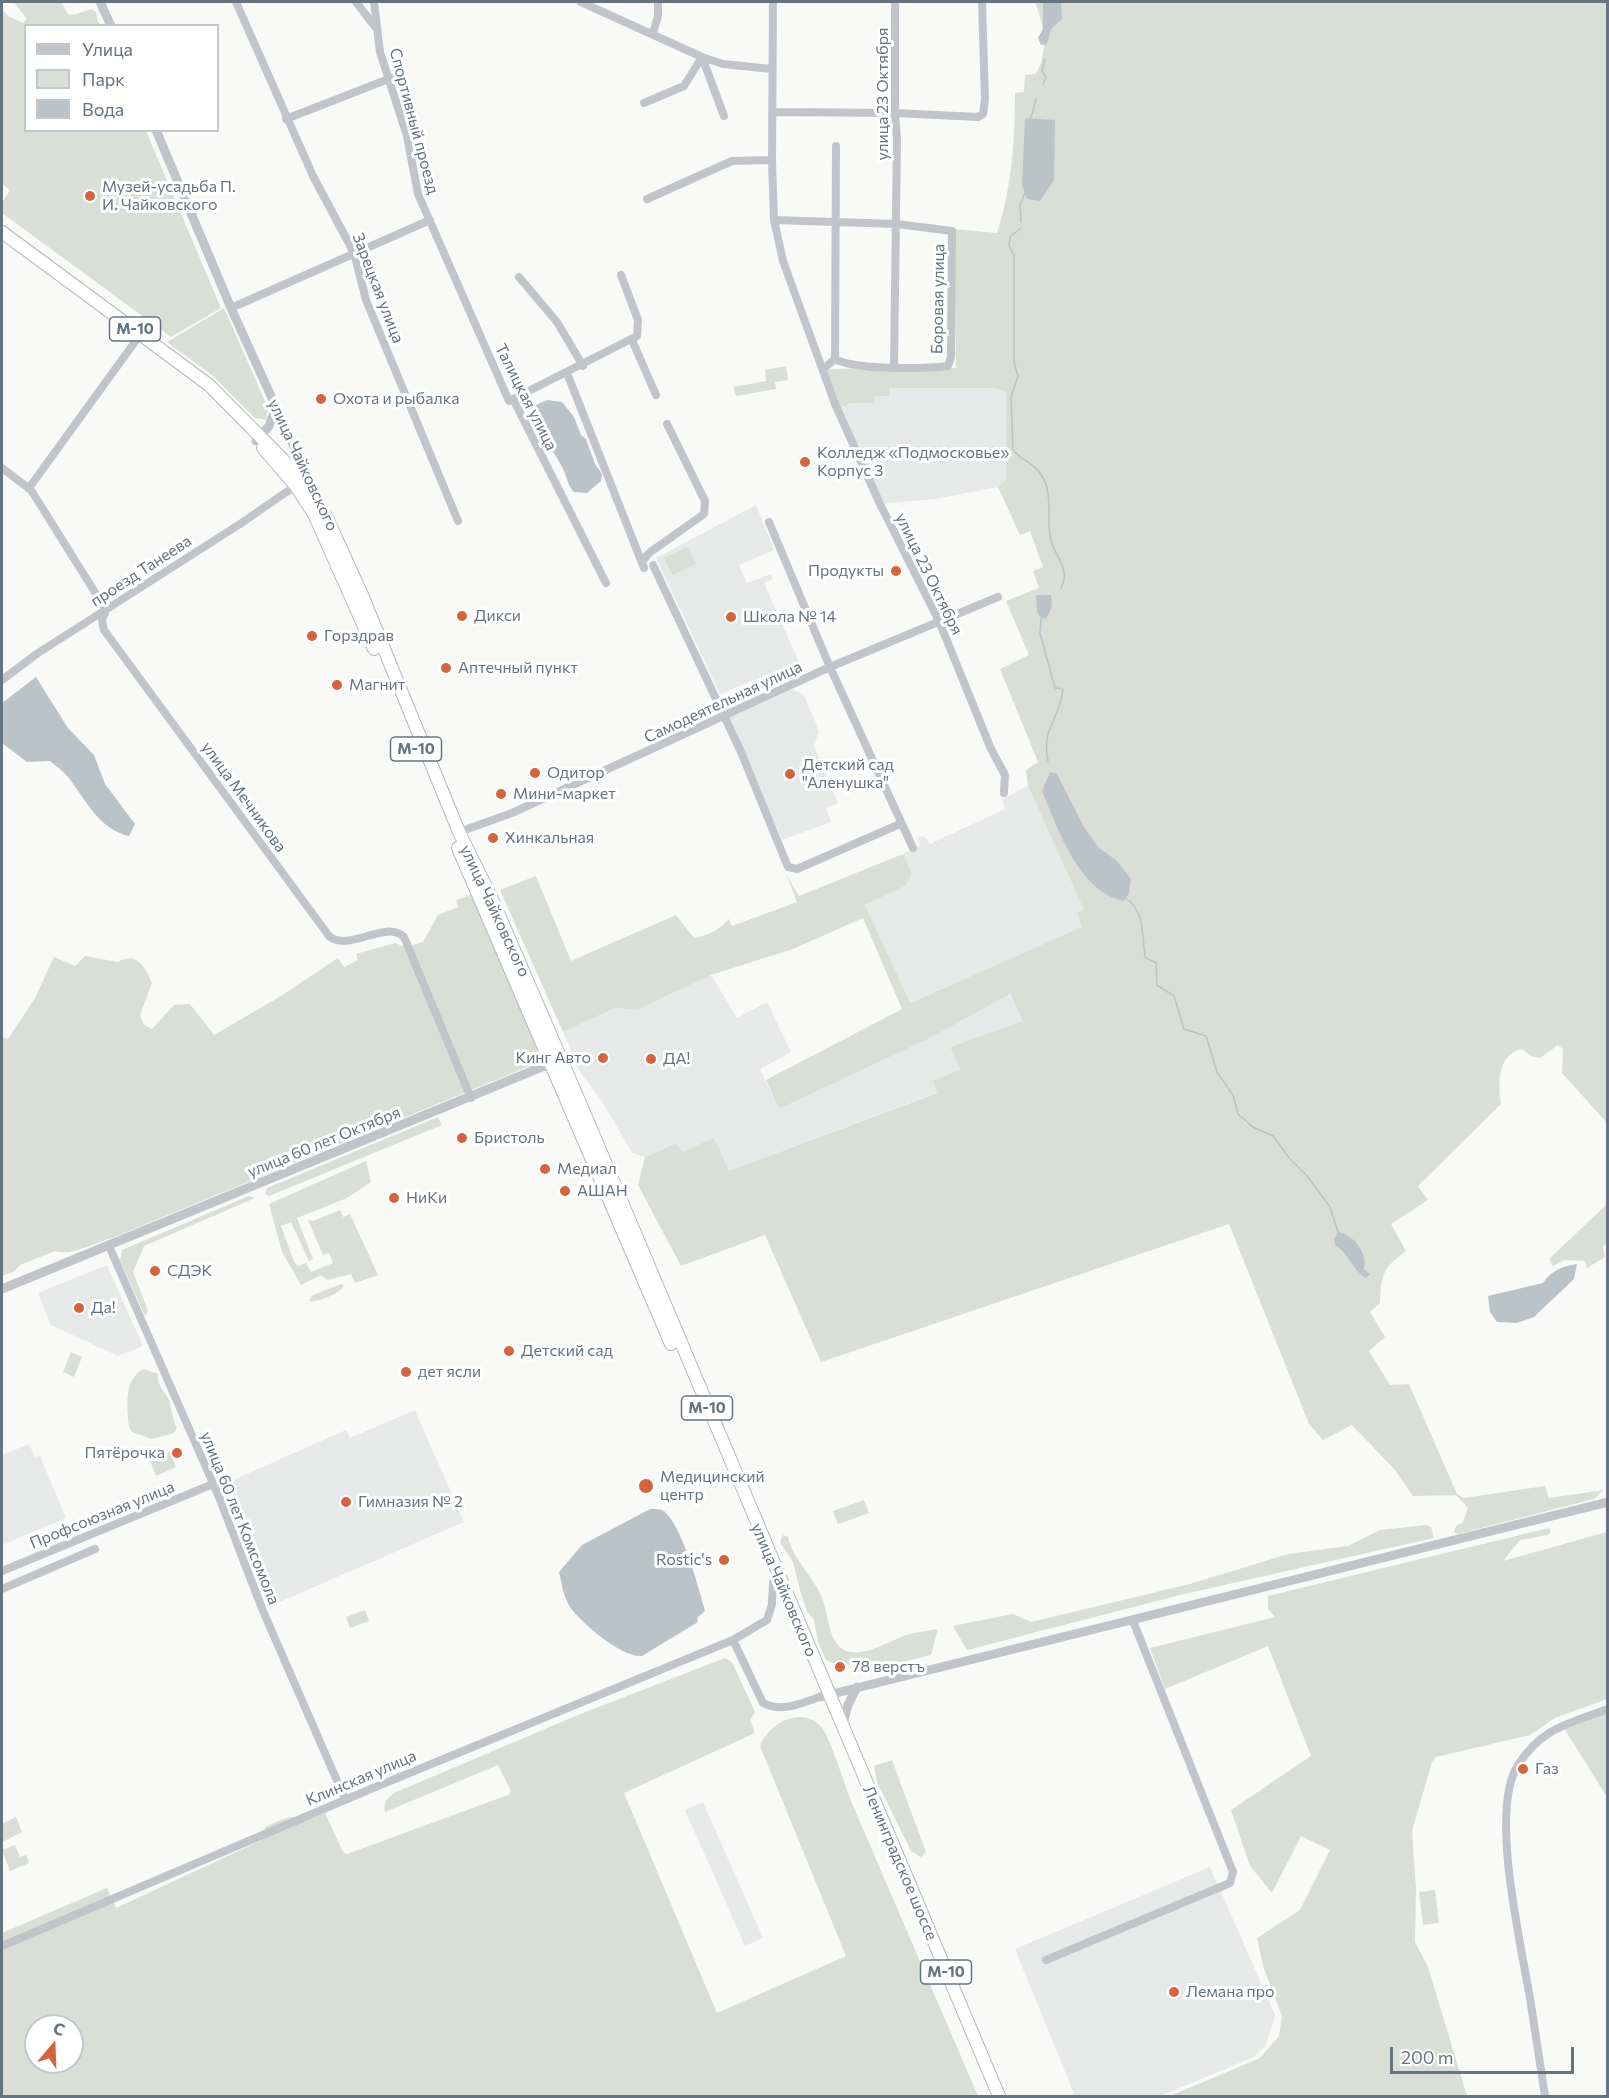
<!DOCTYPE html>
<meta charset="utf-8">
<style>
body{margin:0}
#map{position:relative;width:1609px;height:2098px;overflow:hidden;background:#f9f9f8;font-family:Commissioner,sans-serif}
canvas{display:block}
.frame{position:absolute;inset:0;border:3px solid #667480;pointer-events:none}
.legend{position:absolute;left:24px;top:24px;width:195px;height:108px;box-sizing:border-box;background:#fff;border:2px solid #c2c7cc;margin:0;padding:8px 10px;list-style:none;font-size:18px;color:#667480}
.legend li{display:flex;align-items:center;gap:12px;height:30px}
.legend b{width:30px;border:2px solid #c2c7cc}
.north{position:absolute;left:24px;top:2014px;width:60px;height:60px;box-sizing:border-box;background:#fff;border:2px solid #c2c7cc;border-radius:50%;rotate:19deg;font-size:16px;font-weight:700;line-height:24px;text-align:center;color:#667480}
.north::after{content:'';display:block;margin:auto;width:21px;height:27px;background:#d4643d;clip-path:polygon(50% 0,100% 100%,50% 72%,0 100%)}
.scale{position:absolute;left:1390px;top:2047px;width:184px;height:27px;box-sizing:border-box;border:3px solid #667480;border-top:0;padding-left:8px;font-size:18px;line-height:21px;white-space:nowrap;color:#667480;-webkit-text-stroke:4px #fff;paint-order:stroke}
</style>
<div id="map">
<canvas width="1609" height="2098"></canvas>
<div class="frame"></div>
<ul class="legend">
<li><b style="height:8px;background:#c1c5c9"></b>Улица</li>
<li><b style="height:16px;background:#d9ded7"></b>Парк</li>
<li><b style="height:16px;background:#bac4c8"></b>Вода</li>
</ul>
<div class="north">С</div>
<div class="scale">200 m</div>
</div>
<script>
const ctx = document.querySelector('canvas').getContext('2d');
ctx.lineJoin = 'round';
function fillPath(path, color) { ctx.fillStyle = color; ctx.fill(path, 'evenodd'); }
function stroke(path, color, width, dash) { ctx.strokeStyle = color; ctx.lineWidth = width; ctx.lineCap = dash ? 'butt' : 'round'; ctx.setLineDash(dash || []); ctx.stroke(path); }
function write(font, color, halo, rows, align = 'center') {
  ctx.font = font + ' Commissioner,sans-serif'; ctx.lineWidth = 6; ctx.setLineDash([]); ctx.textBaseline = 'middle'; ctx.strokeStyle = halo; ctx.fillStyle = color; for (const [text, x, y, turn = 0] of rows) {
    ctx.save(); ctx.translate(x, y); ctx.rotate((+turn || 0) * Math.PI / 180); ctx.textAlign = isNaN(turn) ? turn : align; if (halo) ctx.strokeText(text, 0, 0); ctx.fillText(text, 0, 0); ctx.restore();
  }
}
fillPath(new Path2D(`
 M889 388H996L1006 391V480L998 487 935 499 880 504 837 410 851 403 873 402 874 396H888Z
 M756 505 774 550 739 565 747 583 771 574 773 579 764 583 799 662 720 694 656 558Z
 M793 689 804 695 819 731 814 746 838 803 826 808 831 822 782 840 729 718Z
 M1028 786 1084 910 1077 914 1083 927 909 1003 865 905 907 885 912 873 903 854 920 845 917 838 924 836 930 844 1005 809 1002 799Z
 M711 975 737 1018 767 1002 791 1052 760 1069 779 1109 928 1039 1009 994 1024 1021 950 1047 960 1070 938 1092 729 1171 682 1153 677 1143 645 1157 632 1153 602 1101 580 1072 563 1032 615 1008 637 1010Z
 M107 1265 143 1346 118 1356 51 1325 38 1293Z
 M415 1410 464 1522 275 1604 264 1562 229 1482 346 1430 350 1438Z
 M29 1444 35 1457 40 1456 66 1518 2 1545V1455Z
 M703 1802 763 1938 745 1946 685 1810Z
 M1210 1867 1275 2015 1266 2045 1254 2057 1160 2096H1075L1015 1949Z`), '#e7e8e8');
fillPath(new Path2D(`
 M14 2H61L68 14 74 15 91 9 96 12 98 22 101 25 26 26V130L146 131 221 308 171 337 2 213V203L10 190 2 184V9L8 16 23 23 27 19Z
 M1035 2H1607V1123L1562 1073 1563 1049 1558 1045 1540 1058 1531 1056 1522 1049C1497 1054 1498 1084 1501 1104L1418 1186 1428 1200 1391 1224 1406 1251C1383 1268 1381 1274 1380 1303L1370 1312 1385 1337 1369 1351 1390 1385 1409 1384 1457 1494 1464 1498 1545 1486 1549 1498 1604 1490 1594 1499 1458 1534 1454 1532 1456 1526 1463 1522 1468 1508 1456 1495 1413 1496 1395 1470 1352 1425 1323 1440 1309 1424 1229 1224 821 1362 765 1235 681 1266 638 1185 645 1157 677 1143 682 1152 714 1138 729 1171 937 1093 933 1081 960 1070 950 1047 1023 1021 1010 994 928 1039 779 1109 766 1080 902 1009 863 918 793 949 711 975 637 1010 615 1008 563 1032 500 890 536 876 571 961 676 915 694 938C708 936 720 929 729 919L732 926 797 902 786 874 799 896 903 854 912 873 907 885 865 905 910 1003 1082 927 1077 913 1084 910 1028 786 1026 770 1038 762 1000 669 1029 655 1006 601 1039 588 1033 571 1043 567 1030 531 1020 535 998 487 1006 480V392L995 388H889V396H874V403H851L837 410 823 369 956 368 954 229 997 233C1012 187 1015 140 1015 93L1024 92 1025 75 1036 74C1049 51 1044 25 1035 2Z
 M224 308 268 408 266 420 255 418 213 376 167 342Z
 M786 366 788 380 775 382 776 389 736 396 733 387 766 381 765 370Z
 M687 547 696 564 673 575 664 558Z
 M474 894 537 1047 536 1059 532 1065 112 1238C95 1242 71 1257 55 1251L20 1265 15 1271 2 1276V1037L8 1039 35 998 54 957 75 966 85 956 118 962C136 951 145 966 152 983L140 1015 144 1025 152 1029 174 1005 190 1004 214 1035 281 996 338 958 344 967 358 960 356 954 395 943 405 947 423 942 438 915 458 907 456 900Z
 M438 1117 442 1125 269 1196 265 1194 267 1188Z
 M366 1161 371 1182 347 1198 297 1218 313 1259 309 1261 291 1222 281 1226 294 1262 298 1266 306 1263 311 1272 333 1263 329 1253 323 1255 308 1220 313 1221 340 1210 343 1217 350 1214 378 1275 355 1283 351 1274 327 1280 321 1275 301 1285 282 1252 269 1204Z
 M249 1196 255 1198 144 1246 133 1272 148 1311 145 1316 120 1260 122 1250Z
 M1607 1204V1243L1603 1246 1605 1257 1587 1268 1585 1261 1565 1260 1553 1266 1549 1259Z
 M341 1284 344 1286C339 1294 317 1303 309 1301L313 1295Z
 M71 1352 82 1357 74 1377 63 1372Z
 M144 1369 158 1374C157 1387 164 1389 169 1400 172 1407 171 1417 177 1428L174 1433 152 1439 132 1432 129 1427C127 1408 123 1379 144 1369Z
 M170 1452 176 1467 156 1476 150 1461Z
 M864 1500 869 1513 838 1524 833 1511Z
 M1426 1525 1431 1527 1434 1538 1184 1594 967 1650 953 1626 1013 1614 1031 1622 1190 1584 1288 1554 1348 1546 1380 1530Z
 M1549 1528 1551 1532 1547 1535 1520 1540 1503 1561 1607 1532V1699L1555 1718 1530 1735 1436 1757 1432 1762 1412 1831 1416 1888 1415 1942 1428 1967 1467 2096H1170L1260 2058 1279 2036 1282 2016 1263 1966 1257 1938 1300 1910 1330 1850 1301 1836 1272 1893 1250 1866 1231 1810 1311 1756 1268 1646 1165 1689 1150 1648 1275 1617 1268 1609V1596Z
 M783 1535 788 1537C793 1561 816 1578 823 1601 827 1612 828 1626 833 1637 847 1669 884 1643 906 1635 916 1632 927 1631 938 1629L931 1655 871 1670 846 1664 837 1665 826 1660 818 1642 814 1620 807 1611 801 1594 793 1562 780 1542Z
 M365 1610 369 1621 350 1628 346 1617Z
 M725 1658 732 1662 755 1712 750 1720 755 1733 624 1793 717 2013 846 1956 760 1746C769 1722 804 1705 822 1728 831 1739 846 1790 854 1808 895 1904 937 2000 978 2096H2V1933L107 1888 116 1908 264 1839 265 1827C273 1824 283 1818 292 1817 309 1817 307 1821 325 1813L343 1852 347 1854 508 1795 511 1791 498 1765 385 1812C383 1803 387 1798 394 1793L578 1715ZM36 2026H72V2062H36Z
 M1607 1709V1797L1562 1725Z
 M892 1760 926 1852 921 1857 911 1851 877 1782 874 1766Z
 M16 1817 22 1832 2 1842V1824Z
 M15 1845 20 1857 26 1855 29 1863 10 1871 2 1850Z
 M1435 1890 1439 1923 1423 1925 1419 1892Z`), '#d9ded7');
fillPath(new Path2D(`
 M1043 2H1061L1062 19 1051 29 1047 44 1041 45 1038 38 1043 29Z
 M1025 118 1055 120 1054 180 1040 201 1027 199 1022 185Z
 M547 400 562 402 574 417 581 435 586 439 595 464 602 474 601 481 587 493 574 492C568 486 567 478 564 471 554 450 539 434 533 411L536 405Z
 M1036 595H1051L1052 607 1046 619 1041 618 1037 612Z
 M36 677 68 728 94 755 105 784 135 824 129 836C99 829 88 803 71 781 66 773 57 767 50 761L27 762 2 743V703Z
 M1050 772 1057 774 1085 829 1099 848 1116 860 1131 879 1129 893 1124 901C1079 892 1058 829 1042 791Z
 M1338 1232C1354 1235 1368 1253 1364 1270L1370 1274 1366 1278C1352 1270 1349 1253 1335 1245L1334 1239Z
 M1577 1264 1574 1279 1534 1317 1517 1323 1497 1322 1490 1312 1488 1296 1543 1283C1551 1271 1562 1266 1577 1264Z
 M650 1509C657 1509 662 1508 667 1514 683 1531 699 1588 705 1611L697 1618 698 1622 642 1656C622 1658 581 1623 570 1607 563 1596 562 1584 559 1572L582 1545Z`), '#bac4c8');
stroke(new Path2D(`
 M1043 84 1046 78 1042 71 1045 59
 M1031 118 1036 99
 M1021 222 1020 205 1025 193
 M1021 228 1010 237 1009 246 1014 255V362L1018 376 1011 397 1013 450C1021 460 1033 463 1040 473 1055 494 1045 518 1051 541 1056 557 1071 571 1061 588
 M1041 618 1040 633 1055 688 1063 689C1061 718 1041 727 1048 761
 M1126 898C1145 912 1142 935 1145 957L1156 963 1157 985 1174 996 1184 1029 1206 1036 1217 1072 1233 1095 1238 1114 1253 1127 1273 1136 1289 1158 1307 1176 1330 1207 1338 1232`), '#bac4c8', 1.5);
const trunk = new Path2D(`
 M2 232 209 385 300 477 327 518 362 595 459 832 492 899 586 1117 999 2096
 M263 448 295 485 314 514 374 649
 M458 848 671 1344`);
stroke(trunk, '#b5b9bc', 14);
stroke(new Path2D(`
 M236 2 313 176 354 253 366 300 458 521
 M356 2 376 28
 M374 2 380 52 407 136 418 194 509 401 513 399 606 583
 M581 2 702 57 723 64 772 69
 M773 2 772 160 774 220 783 261 835 404 880 504 939 621 991 749 1005 775 1004 793
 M653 33 658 16V2
 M644 103 684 86 702 57 724 116
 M773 112 895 113 978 117 983 114 985 99 982 2
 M286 119 391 78
 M647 199 732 161 772 160
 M774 220 897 224 952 231 951 357 948 366C924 369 854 370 835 359L823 369
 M519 277 557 322 583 366
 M231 308 430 220
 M632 340 656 395
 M835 359 836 146
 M894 366 897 140 895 113V2
 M567 373 644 568
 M513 399 637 336 638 320 621 275
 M2 468 31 490 106 610 102 620 104 630 329 936C349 953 385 919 404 937L471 1098
 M29 488 137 339
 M769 522 829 665 913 848
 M642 562 649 553 704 514 705 501 667 424
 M653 565 741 752 788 867 797 869 900 824
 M2 680 38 653 240 524 298 484
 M459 832 512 813 830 667 998 597
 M109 1246 219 1497 263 1611 345 1799
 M2 1571 213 1484
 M2 1589 95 1549
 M733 1640 763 1703C782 1713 801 1703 820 1697
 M2 1946 373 1788 733 1640 767 1620 772 1604 773 1583
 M1046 1960 1230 1883 1233 1872 1133 1621
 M1545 2096C1540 2064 1535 2030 1530 1998 1521 1945 1489 1809 1518 1765 1541 1728 1570 1723 1608 1709`), '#c1c5c9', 8);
stroke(new Path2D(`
 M100 2 111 26
 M156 130 231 308 314 491
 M256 441 269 426 276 407
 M2 1289 554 1062
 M820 1697 1608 1502
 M842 1727 848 1705 857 1687`), '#c1c5c9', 9);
stroke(trunk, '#fff', 12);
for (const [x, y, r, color] of [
 [90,196,6,"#d4643d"],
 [321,399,6,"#d4643d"],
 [805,462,6,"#d4643d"],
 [896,571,6,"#d4643d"],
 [462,616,6,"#d4643d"],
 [731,617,6,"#d4643d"],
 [312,636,6,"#d4643d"],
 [446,668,6,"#d4643d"],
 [337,685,6,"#d4643d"],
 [535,773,6,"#d4643d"],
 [790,774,6,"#d4643d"],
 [501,794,6,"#d4643d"],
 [493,838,6,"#d4643d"],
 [603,1058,6,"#d4643d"],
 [651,1059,6,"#d4643d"],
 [462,1138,6,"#d4643d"],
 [545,1169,6,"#d4643d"],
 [565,1191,6,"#d4643d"],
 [394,1198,6,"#d4643d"],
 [155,1271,6,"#d4643d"],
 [79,1308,6,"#d4643d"],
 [509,1351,6,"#d4643d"],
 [406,1372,6,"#d4643d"],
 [177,1453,6,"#d4643d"],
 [646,1486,8,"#d4643d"],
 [346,1502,6,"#d4643d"],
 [724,1560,6,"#d4643d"],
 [840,1667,6,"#d4643d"],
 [1523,1769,6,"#d4643d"],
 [1174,1992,6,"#d4643d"]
]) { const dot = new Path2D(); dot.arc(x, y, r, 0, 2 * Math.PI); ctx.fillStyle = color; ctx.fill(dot); stroke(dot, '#fff', 2); }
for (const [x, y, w] of [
 [135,329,51],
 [416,749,51],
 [707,1408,51],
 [946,1972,51]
]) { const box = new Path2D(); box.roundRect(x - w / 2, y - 12, w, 24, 4.5); ctx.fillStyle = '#fff'; ctx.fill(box); stroke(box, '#667480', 1.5); }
write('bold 15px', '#667480', null, [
 ["М-10",135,329],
 ["М-10",416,749],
 ["М-10",707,1408],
 ["М-10",946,1972]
]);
write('16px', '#667480', '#fff', [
 ["улица 23 Октября",883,94,-90],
 ["Спортивный проезд",414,121,75],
 ["Зарецкая улица",378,288,69],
 ["Боровая улица",938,299,-89],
 ["Талицкая улица",526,397,63],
 ["улица Чайковского",303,465,65],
 ["проезд Танеева",141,571,-33],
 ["улица 23 Октября",929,574,64],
 ["Самодеятельная улица",723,702,-25],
 ["улица Мечникова",244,797,54],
 ["улица Чайковского",495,911,65],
 ["улица 60 лет Октября",324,1142,-22],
 ["Профсоюзная улица",102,1515,-22],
 ["улица 60 лет Комсомола",240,1518,68],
 ["улица Чайковского",784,1590,67],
 ["Клинская улица",361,1778,-23],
 ["Ленинградское шоссе",900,1863,67]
]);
write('16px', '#667480', '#fff', [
 ["Музей-усадьба П.",102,187],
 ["И. Чайковского",102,205],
 ["Охота и рыбалка",333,399],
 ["Колледж «Подмосковье»",817,453],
 ["Корпус 3",817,471],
 ["Продукты",884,571,"right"],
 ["Дикси",474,616],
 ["Школа № 14",743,617],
 ["Горздрав",324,636],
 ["Аптечный пункт",458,668],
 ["Магнит",349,685],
 ["Детский сад",802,765],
 ["\"Аленушка\"",802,783],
 ["Одитор",547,773],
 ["Мини-маркет",513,794],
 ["Хинкальная",505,838],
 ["Кинг Авто",591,1058,"right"],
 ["ДА!",663,1059],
 ["Бристоль",474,1138],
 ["Медиал",557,1169],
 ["AШАН",577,1191],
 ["НиКи",406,1198],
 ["СДЭК",167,1271],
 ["Да!",91,1308],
 ["Детский сад",521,1351],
 ["дет ясли",418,1372],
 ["Пятёрочка",165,1453,"right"],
 ["Медицинский",660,1477],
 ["центр",660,1495],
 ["Гимназия № 2",358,1502],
 ["Rostic's",712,1560,"right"],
 ["78 верстъ",852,1667],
 ["Газ",1535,1769],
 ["Лемана про",1186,1992]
], 'left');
</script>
